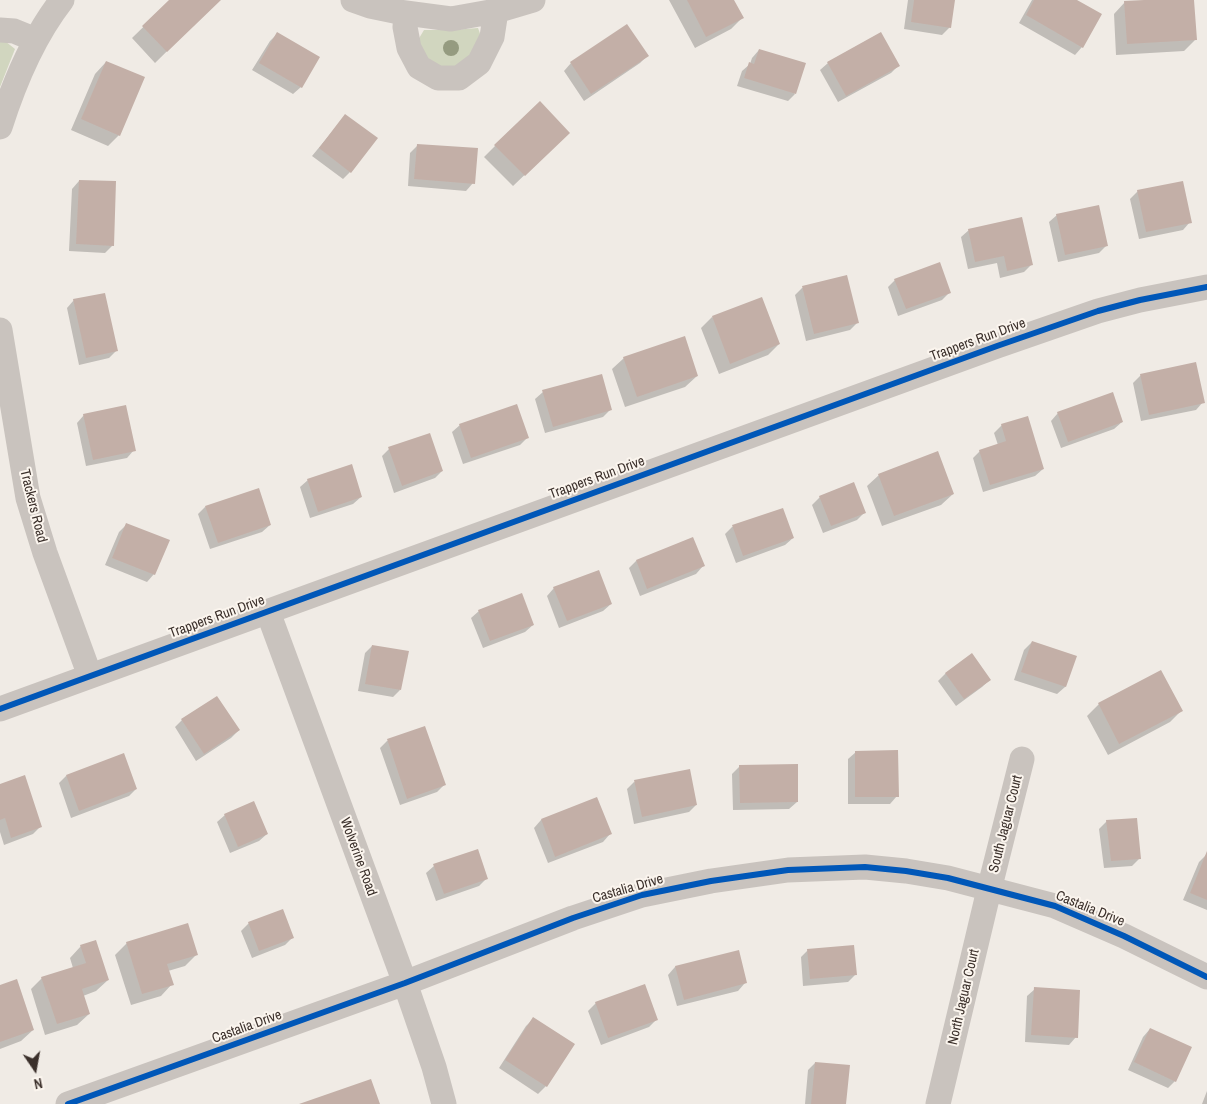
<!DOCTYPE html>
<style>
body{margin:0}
#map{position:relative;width:1207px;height:1104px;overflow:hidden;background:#f0ebe5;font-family:"Archivo Narrow",sans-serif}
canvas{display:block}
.north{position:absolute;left:10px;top:1044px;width:50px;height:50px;-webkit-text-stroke:4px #fbf5ee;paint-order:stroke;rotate:168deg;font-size:14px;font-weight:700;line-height:20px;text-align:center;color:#3b302b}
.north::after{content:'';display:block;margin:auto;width:18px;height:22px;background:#3b302b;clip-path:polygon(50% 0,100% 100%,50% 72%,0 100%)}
</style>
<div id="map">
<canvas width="1207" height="1104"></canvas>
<div class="north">N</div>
</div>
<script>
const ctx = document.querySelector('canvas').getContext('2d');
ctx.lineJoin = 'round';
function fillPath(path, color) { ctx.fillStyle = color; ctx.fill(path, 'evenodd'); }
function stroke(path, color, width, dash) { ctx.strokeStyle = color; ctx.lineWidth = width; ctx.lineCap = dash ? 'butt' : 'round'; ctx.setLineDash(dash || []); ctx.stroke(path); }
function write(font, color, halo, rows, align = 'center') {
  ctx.font = font + ' "Archivo Narrow",sans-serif'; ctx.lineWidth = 4; ctx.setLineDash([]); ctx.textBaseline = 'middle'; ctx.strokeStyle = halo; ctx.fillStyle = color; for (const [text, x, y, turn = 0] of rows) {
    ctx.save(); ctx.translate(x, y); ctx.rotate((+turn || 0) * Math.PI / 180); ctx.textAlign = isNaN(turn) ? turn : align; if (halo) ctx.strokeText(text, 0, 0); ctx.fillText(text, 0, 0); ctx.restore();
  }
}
fillPath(new Path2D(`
 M478 28 482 39 478 53 451 70C428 64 426 62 418 40L424 30H453Z
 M0 40 5 41 15 49 0 87Z`), '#d1d6bf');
fillPath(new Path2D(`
 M171 0H219L155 63 132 38Z
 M669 0H733L742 18 731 29 695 48Z
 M908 0H954L950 27 942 35 904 29Z
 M1032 0H1074L1082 47 1075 55 1019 23Z
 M1161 0H1193L1195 40 1184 51 1116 55 1114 14 1125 2Z
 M277 34 301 87 293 94 252 70 270 41Z
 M759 50 795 94 788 101 737 86 742 71 750 64 752 58Z
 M647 56 640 63 584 101 564 71 571 63Z
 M106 62 119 135 108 146 71 130 95 74Z
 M828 63 898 66 891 73 838 102 820 70Z
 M346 115 350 172 343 179 312 156Z
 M557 144 513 186 484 157 495 146Z
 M418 145 473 183 466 191 408 186 410 153Z
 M79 181 113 245 105 253 69 251 72 189Z
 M1138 191 1190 222 1183 230 1139 239 1130 199Z
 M1057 215 1107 245 1099 253 1058 262 1049 222Z
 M969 230 1031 265 1024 272 1000 278 997 263 968 269 961 237Z
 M846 277 857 323 850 330 806 341 795 295 802 288Z
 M895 280 950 292 942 300 898 316 888 287Z
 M74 300 116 351 109 358 79 365 67 308Z
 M712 317 779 344 768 355 719 374 701 328Z
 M624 358 697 376 685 387 625 407 612 369Z
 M1141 375 1203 402 1196 410 1141 421 1133 383Z
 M543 392 611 409 603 417 545 433 535 399Z
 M1058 413 1122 422 1114 429 1061 448 1051 421Z
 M84 415 134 450 127 458 86 466 77 423Z
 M460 425 527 438 520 445 463 464 452 432Z
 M1002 425 1043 469 1035 476 983 492 973 458 980 451 998 445 994 433Z
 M389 449 442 471 435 478 394 493 382 456Z
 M879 475 953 494 941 505 882 526 867 486Z
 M308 480 361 497 353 504 310 518 300 487Z
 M820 497 865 512 857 520 823 533 812 505Z
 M205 507 270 525 262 532 210 549 198 514Z
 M782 509 793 538 785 545 736 563 725 534 732 527Z
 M126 525 154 574 147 582 105 565 119 532Z
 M636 561 703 566 696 574 640 596 629 568Z
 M554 588 611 604 603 611 559 628 547 596Z
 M479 611 533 625 525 632 483 648 471 618Z
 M1032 642 1075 656 1065 687 1057 694 1014 680 1024 650Z
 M372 646 400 690 393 697 358 691 365 653Z
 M1160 672 1181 711 1170 722 1108 755 1087 716 1099 704Z
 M946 673 989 680 982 687 956 706 938 681Z
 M182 720 239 730 231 738 196 761 175 727Z
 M424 728 444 785 437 792 400 805 380 748 387 741Z
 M856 752 897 796 890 804H848V759Z
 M740 766 797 802 789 809 733 810 732 774Z
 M66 776 136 789 129 796 71 818 59 783Z
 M634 782 696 805 689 812 634 824 627 789Z
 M0 785 41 826 33 834 4 845 0 832Z
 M597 799 610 834 603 842 548 863 534 828 541 820Z
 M225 815 267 834 259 841 230 853 217 822Z
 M1107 821 1140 858 1132 866 1104 868 1099 829Z
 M1206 855H1207V910L1183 900 1199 862Z
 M434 866 486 879 479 886 436 901 426 873Z
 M249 923 292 938 285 945 252 958 241 931Z
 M127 943 196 955 185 966 168 971 172 984 161 996 131 1005 115 955Z
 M81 946 108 980 96 991 83 996 89 1014 77 1025 45 1035 31 989 42 978 73 968 70 958Z
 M808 950 855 975 848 982 803 986 801 957Z
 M738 951 745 983 738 991 677 1006 668 975 675 967Z
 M0 986 33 1030 21 1041 0 1049Z
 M1035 989 1076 1037 1069 1045 1025 1042 1027 996Z
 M596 1003 656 1020 649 1027 601 1045 588 1011Z
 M533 1019 573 1044 546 1086 538 1094 499 1068 526 1026Z
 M1150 1029 1175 1081 1168 1088 1128 1070 1143 1037Z
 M815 1063 845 1104H805L808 1070Z
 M1207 1091V1104H1202Z`), '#0003');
fillPath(new Path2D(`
 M169 0H221L167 52 142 26Z
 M687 0H734L744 18 706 37Z
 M914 0H955L951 28 911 22Z
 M1034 0H1077L1102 14 1083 48 1026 15Z
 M1144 0H1194L1197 40 1127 44 1124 1Z
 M627 24 649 56 591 94 570 62Z
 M277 32 320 57 302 88 259 63Z
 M881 32 900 66 846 96 827 62Z
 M759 49 806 63 796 94 744 78 749 62 754 64Z
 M106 61 145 77 120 136 81 119Z
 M540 101 570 133 525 176 494 145Z
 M345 114 378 138 351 173 319 148Z
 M417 144 478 148 475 184 414 179Z
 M79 180 116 181 114 246 76 244Z
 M1183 181 1192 223 1146 232 1137 190Z
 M1099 205 1108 246 1065 255 1056 214Z
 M1022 217 1033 265 1007 271 1004 256 975 262 968 229Z
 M940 262 951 293 906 309 894 279Z
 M847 275 859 323 814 334 802 286Z
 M105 293 118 351 86 358 73 299Z
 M762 297 780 344 730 364 712 316Z
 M685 336 698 376 637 397 623 357Z
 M1196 362 1205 403 1149 415 1140 374Z
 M602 374 612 410 553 427 542 390Z
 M1113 392 1123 422 1068 442 1057 412Z
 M517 404 529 438 471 458 459 424Z
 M126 405 136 451 93 460 83 414Z
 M1028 416 1044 469 990 485 979 450 1006 441 1001 424Z
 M430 433 443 471 402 486 388 447Z
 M938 451 954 494 894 516 878 474Z
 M352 464 362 497 318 512 307 479Z
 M854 482 866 513 831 526 819 496Z
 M259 488 271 525 218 543 205 506Z
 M783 508 794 538 743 556 732 525Z
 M126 523 170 540 155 575 112 558Z
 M693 537 705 566 647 589 636 560Z
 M599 570 612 604 567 621 553 587Z
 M522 593 534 625 490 641 478 610Z
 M1032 641 1077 656 1066 687 1021 672Z
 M372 645 409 651 401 690 365 684Z
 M972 653 991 680 964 699 945 673Z
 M1161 670 1183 711 1119 744 1098 703Z
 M217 696 240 730 204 754 181 719Z
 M425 726 446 785 407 799 387 739Z
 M898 750 899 797H855V751Z
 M124 753 137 789 79 811 66 775Z
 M798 764V802L740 803 739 765Z
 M690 769 697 805 642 817 634 780Z
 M25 775 42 827 11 838 5 818 0 820V784Z
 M597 797 612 834 555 857 541 819Z
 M254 801 268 834 238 847 224 814Z
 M1137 818 1141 859 1111 861 1106 820Z
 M478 849 488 879 444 894 433 864Z
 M1207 851V900L1190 893Z
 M283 909 294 938 259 951 248 922Z
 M188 923 198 955 167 964 174 985 142 994 126 942Z
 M96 940 109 980 82 989 90 1014 57 1024 41 977 86 963 80 945Z
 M854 945 857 975 810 979 807 949Z
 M739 950 747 983 684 1000 675 966Z
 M17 979 34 1030 0 1042V985Z
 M645 984 658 1020 608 1038 595 1002Z
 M1034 987 1080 990 1078 1038 1031 1035Z
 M533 1017 575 1044 547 1087 505 1060Z
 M1150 1028 1192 1047 1176 1082 1134 1062Z
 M815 1062 850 1065 846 1104H811Z
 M371 1079 380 1104H299Z`), '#c3afa7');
stroke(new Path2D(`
 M353 0 370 6 399 12 451 19 496 11 533 0
 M406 13 405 27 409 48 419 67 438 78H459L479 63 492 37 496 11
 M0 30 14 31 36 40
 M0 127C14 83 33 37 62 0
 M0 330 28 498 45 553 90 676
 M268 612 405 983 434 1067 444 1104
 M0 709 997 346 1098 311 1140 300 1207 287
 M68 1104 405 983 573 918 642 895 711 881 788 870 865 867 906 871 948 878 1055 906 1124 936 1207 977
 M938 1104 989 890 1022 759`), '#c9c3be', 25);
stroke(new Path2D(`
 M0 709 997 346 1098 311 1140 300 1207 287
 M68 1104 405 983 573 918 642 895 711 881 788 870 865 867 906 871 948 878 1055 906 1124 936 1207 977`), '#0057b8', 6);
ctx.fillStyle = '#959b80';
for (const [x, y] of [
 [451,48]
]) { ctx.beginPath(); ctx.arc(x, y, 8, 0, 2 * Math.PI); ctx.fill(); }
write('14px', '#3b302b', '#fbf5ee', [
 ["Trappers Run Drive",978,340,-20],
 ["Trappers Run Drive",597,478,-20],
 ["Trackers Road",33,506,76],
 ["Trappers Run Drive",217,617,-20],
 ["South Jaguar Court",1006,824,-76],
 ["Wolverine Road",358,857,70],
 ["Castalia Drive",628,889,-16],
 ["Castalia Drive",1090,909,22],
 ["North Jaguar Court",964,997,-77],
 ["Castalia Drive",247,1027,-20]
]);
</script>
